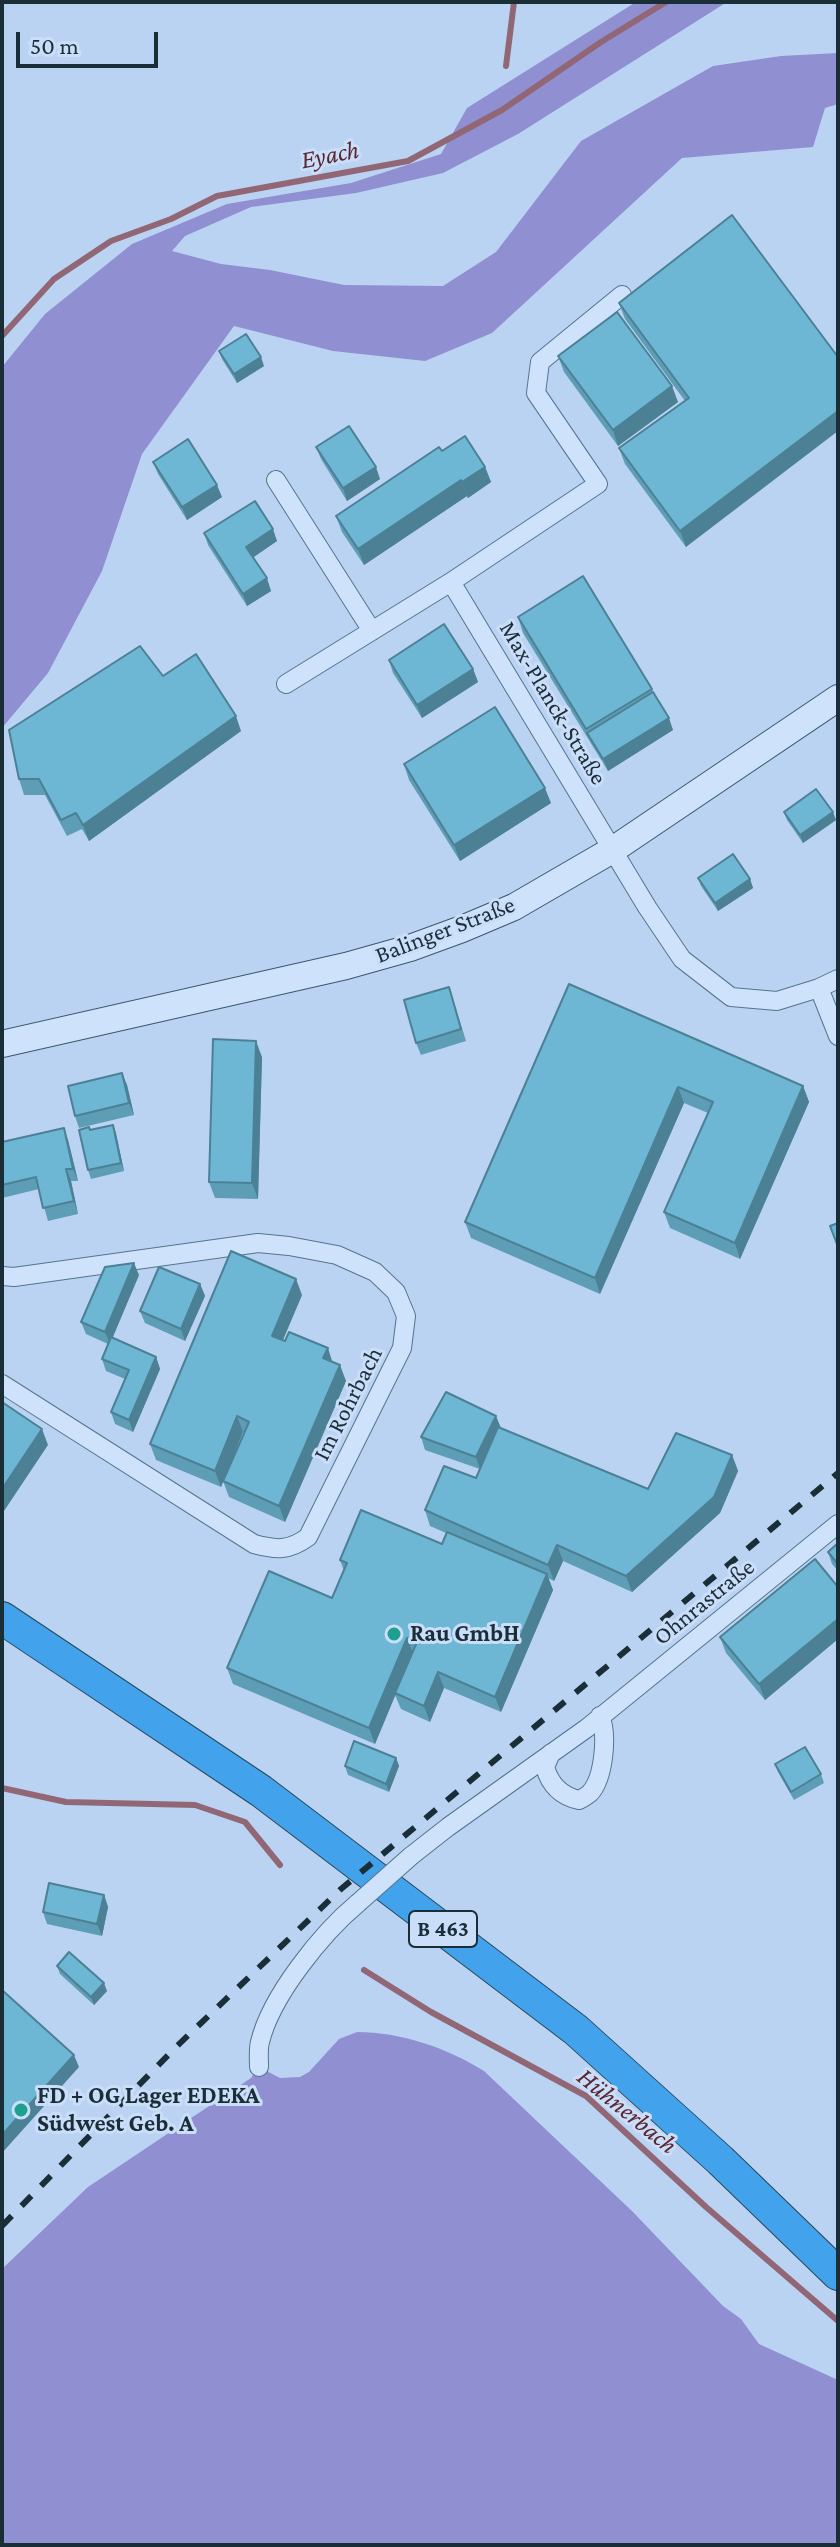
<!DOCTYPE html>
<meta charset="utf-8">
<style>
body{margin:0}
#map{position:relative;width:840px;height:2547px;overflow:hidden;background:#bbd3f2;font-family:"Crimson Pro",serif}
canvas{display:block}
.frame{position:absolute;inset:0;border:4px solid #1a2e38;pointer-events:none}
.scale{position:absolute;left:16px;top:32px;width:142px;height:36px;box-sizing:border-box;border:4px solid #1a2e38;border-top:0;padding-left:10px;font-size:24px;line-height:28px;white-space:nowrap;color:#1a2e38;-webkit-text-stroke:6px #cbdef9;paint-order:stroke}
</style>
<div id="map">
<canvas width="840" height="2547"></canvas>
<div class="frame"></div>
<div class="scale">50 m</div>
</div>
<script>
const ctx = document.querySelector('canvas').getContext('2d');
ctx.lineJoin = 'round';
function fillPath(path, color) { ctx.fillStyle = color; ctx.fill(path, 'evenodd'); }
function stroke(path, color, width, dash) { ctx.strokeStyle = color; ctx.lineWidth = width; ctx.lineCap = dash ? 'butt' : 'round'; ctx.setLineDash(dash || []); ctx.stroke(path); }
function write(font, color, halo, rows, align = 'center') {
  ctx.font = font + ' "Crimson Pro",serif'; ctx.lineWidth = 6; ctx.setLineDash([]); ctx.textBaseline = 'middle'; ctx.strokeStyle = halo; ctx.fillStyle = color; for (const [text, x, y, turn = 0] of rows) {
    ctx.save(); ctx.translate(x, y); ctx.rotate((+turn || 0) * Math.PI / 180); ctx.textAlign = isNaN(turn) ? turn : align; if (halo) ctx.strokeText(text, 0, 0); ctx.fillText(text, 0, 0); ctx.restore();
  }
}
fillPath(new Path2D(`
 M636 2H727L518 134 443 173 356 193 251 207 185 236 172 251 221 264 270 270 344 285 443 286 496 252 581 141 713 66 781 56 838 53V104L825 108 813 147 682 158 492 333 425 361 333 351 234 326 142 454 102 571 48 673 2 728V367L45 314 132 244 227 204 351 183 441 154 467 108Z
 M357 2032C401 2032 447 2048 484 2071L632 2211 723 2306 741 2319 759 2344 838 2380V2545H2V2269L88 2187 251 2078 259 2067 280 2078 300 2077 309 2072 339 2039Z`), '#8f8fd1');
stroke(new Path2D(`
 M506 66 514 2
 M2 336 54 279 111 241 171 219 217 196 408 161 502 110 601 42 666 2
 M2 1788 66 1802 195 1805 245 1822 280 1865
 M364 1970 431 2012 586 2096 706 2207 838 2321`), '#916776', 6);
const street = new Path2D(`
 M276 480 372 631
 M451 582 598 484 536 393 540 362 622 295
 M286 684 451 582 647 907 682 959 731 997 777 1001 819 988 838 979
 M819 988 838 1036
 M2 1276 14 1277 258 1243 289 1246 337 1255 375 1272 396 1292 406 1316 402 1348 308 1537C289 1551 276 1550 254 1544L2 1384
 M551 1753 545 1767C550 1785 561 1796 579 1800 583 1798 587 1796 590 1793 604 1778 608 1734 600 1716
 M411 1856 448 1827 587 1728 838 1524
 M259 2067C259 2059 258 2049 260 2042 271 1996 322 1933 358 1903`);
const secondary = new Path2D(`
 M2 1044 346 966 410 948 462 929 514 907 614 849 838 698`);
const highway = new Path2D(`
 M2 1618 261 1791 576 2030 720 2160 838 2274`);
stroke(street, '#53758b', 20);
stroke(secondary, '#37586c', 28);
stroke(highway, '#294858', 34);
stroke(street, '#cfe2fc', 18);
stroke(secondary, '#cfe2fc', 26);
stroke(highway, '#42a2ec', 32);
stroke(new Path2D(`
 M2 2226 176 2047 341 1889 838 1473`), '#1a2e38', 6, [14, 14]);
const streetBridge = new Path2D(`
 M358 1903 411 1856`);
stroke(streetBridge, '#53758b', 20, []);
stroke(streetBridge, '#cfe2fc', 18);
fillPath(new Path2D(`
 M619 303 838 357 686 547 625 464 619 448 685 401 625 319Z
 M219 351 264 366 237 383 222 359Z
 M558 356 678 402 618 446 564 372Z
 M316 447 380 479 347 501 321 459Z
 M442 451 485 467 491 482 468 498 467 496 364 565 342 532 336 516Z
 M153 462 222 497 187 520 158 474Z
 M204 533 277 541 253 557 271 591 247 606 208 545Z
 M518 617 652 689 673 730 608 771 523 633Z
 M389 660 473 669 478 682 422 718 393 673Z
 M163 676 241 731 89 841 82 829 67 836 45 795H24L19 779Z
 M404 764 551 803 460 861 409 780Z
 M784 812 836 820 803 843 787 820Z
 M698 878 750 879 753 888 718 911 701 886Z
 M569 984 803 1086 809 1102 740 1259 670 1228 664 1212 708 1113 684 1103 600 1294 471 1238 465 1222Z
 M453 999 466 1041 421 1055 416 1043Z
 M262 1057 258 1199 215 1198 209 1182Z
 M122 1073 127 1085 134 1115 79 1128 75 1116Z
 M113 1125 124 1171 91 1179 88 1170 90 1130Z
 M68 1140 78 1181H71L78 1214 48 1221 39 1189 2 1198V1142Z
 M139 1275 112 1338 156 1357 160 1369 133 1432 115 1424 111 1412 125 1379 106 1371 102 1359 108 1344 86 1334 81 1322Z
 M200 1284 205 1296 185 1341 145 1323 140 1311Z
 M302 1295 282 1340 333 1362 346 1381 285 1522 229 1497 223 1481 221 1487 156 1460 150 1444ZM243 1432 244 1433 225 1476Z
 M500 1428 648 1489 732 1455 738 1471 720 1513 632 1592 563 1561 554 1581 548 1578 553 1590 501 1712 444 1688 430 1722 401 1709 395 1695 375 1744 233 1684 227 1668 332 1598 344 1571 340 1560 442 1544 446 1533 430 1526 425 1510 476 1478 480 1469 425 1450 421 1437Z
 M838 1543V1571L832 1564 828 1552Z
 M838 1587V1639L765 1700 726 1653 720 1637Z
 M396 1758 399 1766 389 1792 348 1775 345 1766Z
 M775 1764 821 1774 824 1783 794 1800 778 1772Z
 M104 1895 108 1907 102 1936 47 1924 43 1912Z
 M57 1966 107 1991 94 2005 60 1974Z`), '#5e9db6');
fillPath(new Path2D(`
 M261 357 264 366 237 383 234 374Z
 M672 386 678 402 618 446 613 430Z
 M838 411V431L686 547 680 531Z
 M376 467 380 479 347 501 343 488Z
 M485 467 491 482 468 498 462 482Z
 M461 480 467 496 364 565 358 549Z
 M217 485 222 497 187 520 182 507Z
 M273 529 277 541 251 559 246 547Z
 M267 578 271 591 247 606 243 594Z
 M473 669 478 682 422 718 417 705Z
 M236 716 241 731 89 841 83 825Z
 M669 718 673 730 608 771 603 759Z
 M545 788 551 803 460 861 454 845Z
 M833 812 836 820 803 843 800 835Z
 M750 879 753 888 718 911 715 903Z
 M256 1041 262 1057 258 1199 252 1183Z
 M122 1073 127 1085 134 1115 129 1103Z
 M803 1086 809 1102 740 1259 735 1243Z
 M678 1087 684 1103 600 1294 595 1278Z
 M113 1125 116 1133 124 1171 121 1163Z
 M64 1128 68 1140 78 1181 73 1169Z
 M66 1169 71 1181 78 1214 74 1201Z
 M134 1263 139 1275 110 1344 105 1332Z
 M296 1279 302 1295 278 1352 272 1336Z
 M200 1284 205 1296 185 1341 181 1329Z
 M328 1348 333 1364 323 1358Z
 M156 1357 160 1369 133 1432 129 1420Z
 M340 1365 346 1381 285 1522 279 1506Z
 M237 1416 243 1432 221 1487 215 1471Z
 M496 1416 501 1428 480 1469 476 1457Z
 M42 1429 48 1445 2 1514V1489Z
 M732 1455 738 1471 720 1513 632 1592 626 1576Z
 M557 1545 563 1561 554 1581 548 1565Z
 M547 1574 553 1590 501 1712 495 1697Z
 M838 1619V1639L765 1700 759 1684Z
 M407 1638 413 1653 375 1744 369 1728Z
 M438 1672 444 1688 430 1722 424 1706Z
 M396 1758 399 1766 389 1792 386 1784Z
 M104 1895 108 1907 102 1936 97 1924Z
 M104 1983 107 1991 94 2005 91 1997Z
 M74 2055 79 2067 2 2153V2135Z`), '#4c8094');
const building = new Path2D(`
 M732 215 838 357V411L680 531 619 448 689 398 619 303Z
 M617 312 672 386 613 430 558 356Z
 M246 334 261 357 234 374 219 351Z
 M349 426 376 467 343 488 316 447Z
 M465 436 485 467 462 482 461 480 358 549 336 516 439 447 442 451Z
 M188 439 217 485 182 507 153 462Z
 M255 501 273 529 246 547 267 578 243 594 204 533Z
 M583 576 652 689 586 729 518 617Z
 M444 624 473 669 417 705 389 660Z
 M140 646 163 676 196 654 236 716 83 825 76 813 61 820 39 779H19L9 730Z
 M653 692 669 718 603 759 587 733Z
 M495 707 545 788 454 845 404 764Z
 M816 789 833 812 800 835 784 812Z
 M733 854 750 879 715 903 698 878Z
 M569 984 803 1086 735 1243 664 1212 713 1102 678 1087 595 1278 465 1222Z
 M449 987 461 1029 416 1043 404 1000Z
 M213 1039 256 1041 252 1183 209 1182Z
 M122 1073 129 1103 75 1116 68 1086Z
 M113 1125 121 1163 88 1170 79 1130 89 1127 90 1130Z
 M64 1128 73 1169H66L74 1201 43 1208 36 1177 2 1185V1142Z
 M838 1223V1247L830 1226Z
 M231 1251 296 1279 272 1336 285 1341 289 1332 328 1348 323 1358 340 1365 279 1506 223 1481 249 1422 237 1416 215 1471 150 1444Z
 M134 1263 105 1332 81 1322 105 1267Z
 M159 1267 200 1284 181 1329 140 1311Z
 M111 1337 156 1357 129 1420 111 1412 129 1370 102 1359Z
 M446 1392 496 1416 476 1457 421 1437Z
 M2 1402 42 1429 2 1489Z
 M498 1427 648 1489 676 1433 732 1455 714 1497 626 1576 557 1545 548 1565 425 1510 444 1466 476 1478Z
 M361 1510 442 1544 447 1532 547 1574 495 1697 438 1672 424 1706 395 1693 417 1642 407 1638 369 1728 227 1668 269 1571 332 1598 347 1563 340 1560Z
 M838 1543V1564L828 1552Z
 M815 1559 838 1587V1619L759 1684 720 1637Z
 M354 1741 396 1758 386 1784 345 1766Z
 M805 1747 821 1774 791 1792 775 1764Z
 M49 1883 104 1895 97 1924 43 1912Z
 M69 1952 104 1983 91 1997 57 1966Z
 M2 1990 74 2055 2 2135Z`);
fillPath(building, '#6db7d4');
stroke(building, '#4c8094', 2);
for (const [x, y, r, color] of [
 [394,1634,8,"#1da08e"],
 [21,2110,8,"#1da08e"]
]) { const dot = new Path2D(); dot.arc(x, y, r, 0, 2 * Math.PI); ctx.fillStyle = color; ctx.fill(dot); stroke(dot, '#cbdef9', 3); }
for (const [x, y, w] of [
 [443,1929,68]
]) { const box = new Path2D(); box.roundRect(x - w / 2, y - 18, w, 36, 6); ctx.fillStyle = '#cbdef9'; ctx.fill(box); stroke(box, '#1a2e38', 2); }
write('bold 22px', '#1a2e38', null, [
 ["B 463",443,1929]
]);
write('24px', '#1a2e38', '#cbdef9', [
 ["Max-Planck-Straße",553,703,59],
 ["Balinger Straße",445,930,-21],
 ["Im Rohrbach",348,1404,-63],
 ["Ohnrastraße",704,1602,-39]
]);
write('bold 24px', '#1a2e38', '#cbdef9', [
 ["Rau GmbH",410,1634],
 ["FD + OG Lager EDEKA",37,2096],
 ["Südwest Geb. A",37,2124]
], 'left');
write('italic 26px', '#5a2731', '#cbdef9', [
 ["Eyach",330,155,-11],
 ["Hühnerbach",627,2111,39]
]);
</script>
